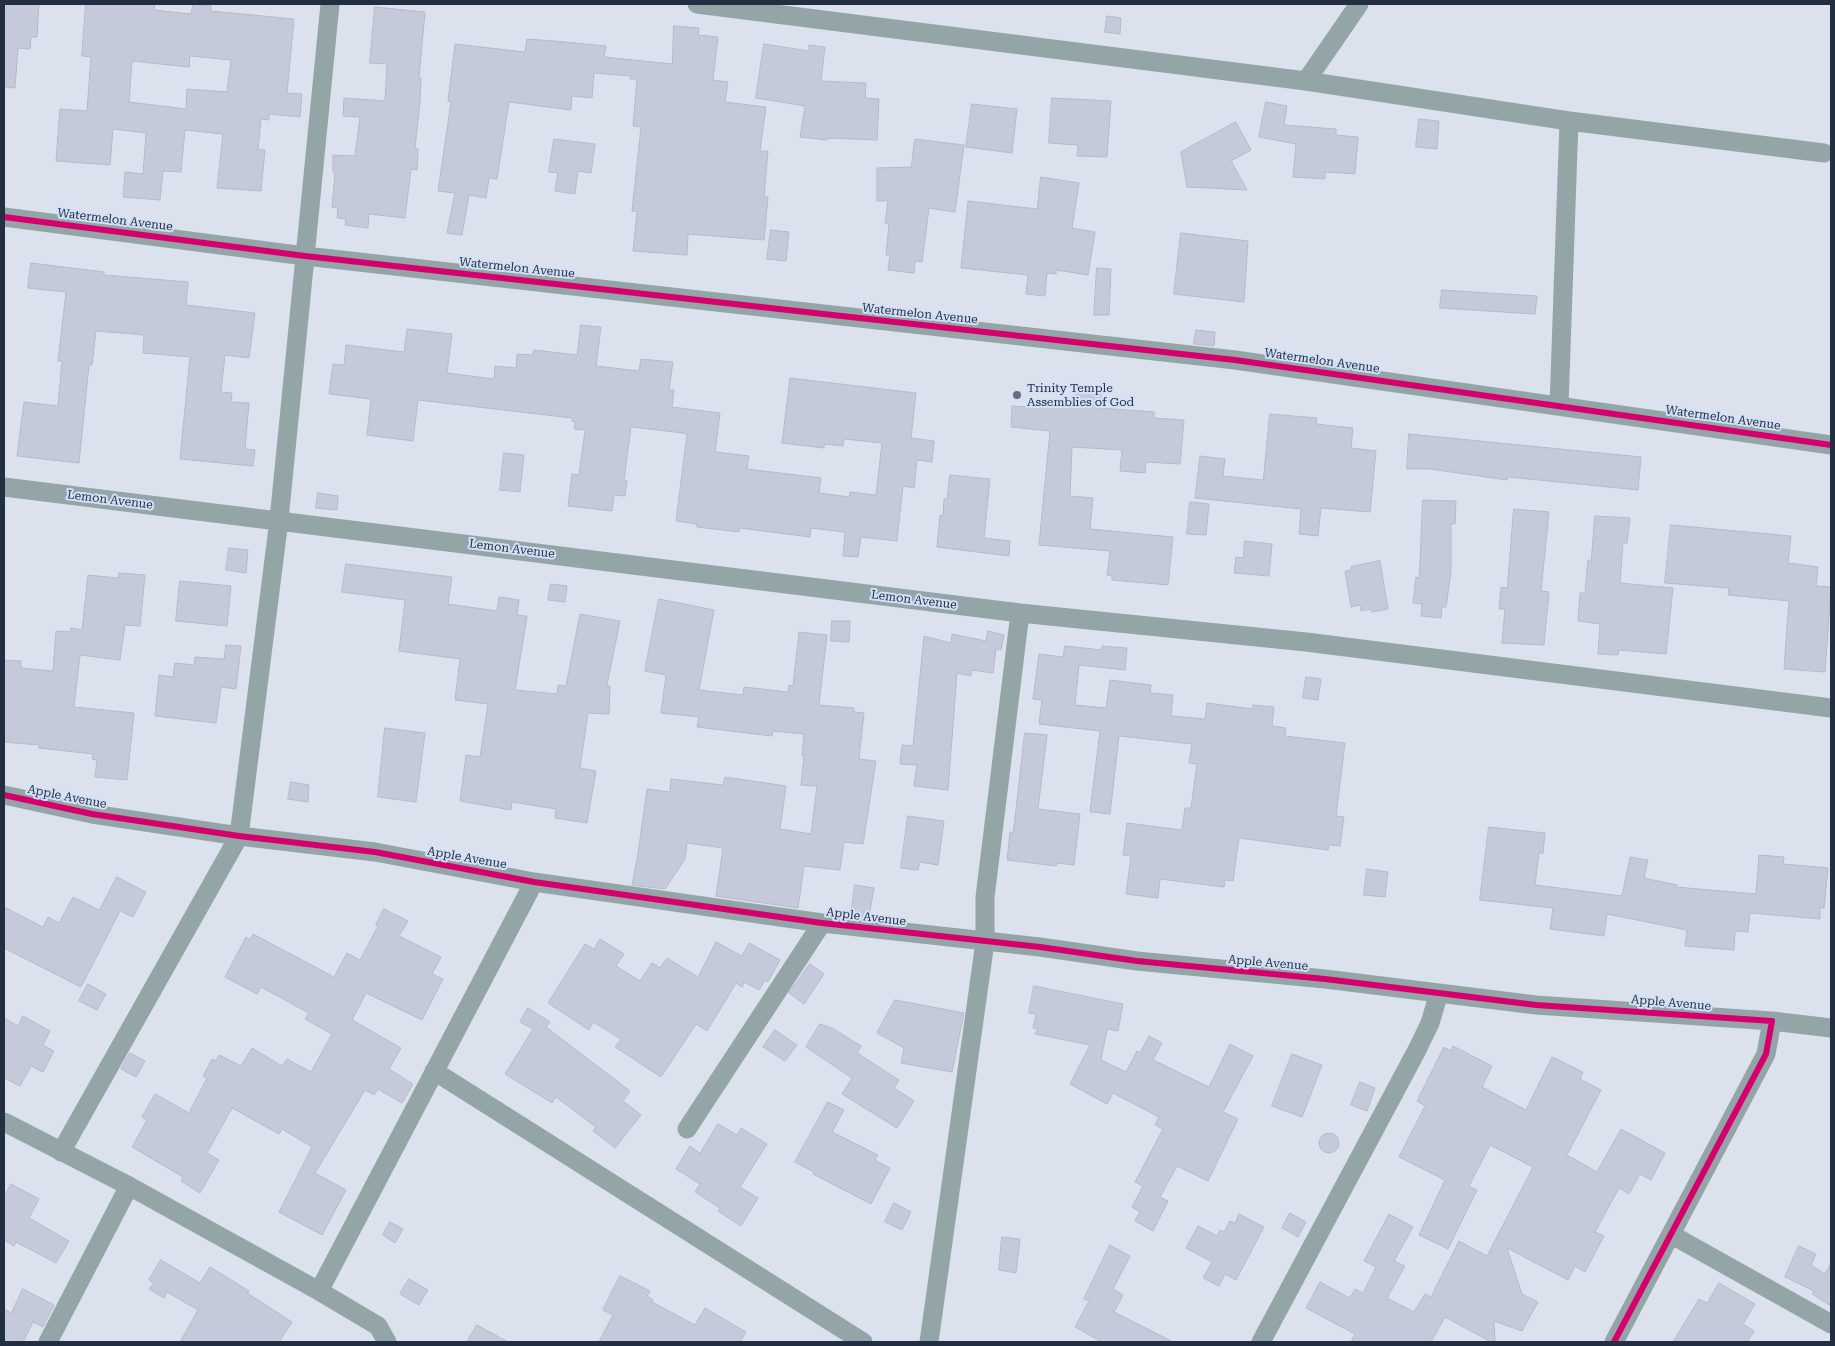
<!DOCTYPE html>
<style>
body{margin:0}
#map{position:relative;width:1835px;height:1346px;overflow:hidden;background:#dbe2ee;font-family:"Roboto Serif",serif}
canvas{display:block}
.frame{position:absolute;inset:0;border:5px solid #222e42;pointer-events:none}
</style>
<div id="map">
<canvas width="1835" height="1346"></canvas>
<div class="frame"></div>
</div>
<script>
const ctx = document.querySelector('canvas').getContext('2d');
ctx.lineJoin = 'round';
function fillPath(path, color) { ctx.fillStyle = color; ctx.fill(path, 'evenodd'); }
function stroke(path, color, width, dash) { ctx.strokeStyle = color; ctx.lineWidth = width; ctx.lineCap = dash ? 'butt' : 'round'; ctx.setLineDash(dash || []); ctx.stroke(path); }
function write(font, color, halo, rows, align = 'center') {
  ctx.font = font + ' "Roboto Serif",serif'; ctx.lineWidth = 4; ctx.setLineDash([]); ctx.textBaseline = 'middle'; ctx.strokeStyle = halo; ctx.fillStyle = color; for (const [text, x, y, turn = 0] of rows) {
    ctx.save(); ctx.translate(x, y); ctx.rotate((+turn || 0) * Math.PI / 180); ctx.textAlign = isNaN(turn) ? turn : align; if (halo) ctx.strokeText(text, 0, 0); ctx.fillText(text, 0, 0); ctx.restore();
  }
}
const building = new Path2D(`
 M4 4H39L37 37H31L30 49 18 48 15 88 4 87Z
 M86 4H155L154 10 191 14 193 4 211 6V11L294 19 287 93 302 94 300 117 269 114V120L261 119 258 150H265L261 191 217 188 223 134 185 130 181 172 163 171 160 200 123 197 125 172 143 174 146 133 113 129 110 165 56 161 60 109 87 111 91 57 82 56ZM190 56 231 60 227 92 187 89 186 109 129 102 132 61 189 67Z
 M375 7 425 12 419 78H421L420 102 415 148 418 149 417 170 411 169 405 218 369 214 368 228 345 225 346 219 337 218 338 208 332 207 335 173 333 172V155L355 156 360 117 343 116 344 98 385 101 387 64 370 63Z
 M1107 16 1121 18 1120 34 1105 32Z
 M674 26 699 28 698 35 718 37 713 80 728 82 725 102 766 107 760 151H768L764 196 768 197 764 240 688 234 687 255 633 251 637 212 632 211 641 127 633 126 637 79H630L631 76 594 73 592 98 572 96 571 110 509 102 497 179 489 178 486 198 469 195 462 235 447 233 455 193 438 191 451 102 448 101 455 44 525 52 527 39 554 41 606 46 604 57 672 64Z
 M764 44 809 51V45L825 47 821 81 866 83 865 98 879 99 877 140 827 138V140L800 137 805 106 756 98Z
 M1052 98 1111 101 1107 157 1077 156 1078 145 1049 143Z
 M1266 102 1287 106 1284 125 1336 129V135L1358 137 1355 174 1325 172V179L1293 177 1296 144 1259 137Z
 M972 104 1017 109 1012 153 966 147Z
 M1419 119 1439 121 1437 149 1416 147Z
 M1236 122 1251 150 1231 161 1247 190 1187 187 1181 152Z
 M554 139 595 144 591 173 578 171 575 194 555 191 558 173 549 172Z
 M915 139 964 145 955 212 929 208 922 262 915 261 914 273 888 270 890 255H886L889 224 885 223 888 201H877V168L911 167Z
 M1041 177 1079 183 1072 228 1095 232 1088 275 1056 270V274L1047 273 1045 296 1026 294 1028 275 961 268 968 201 1037 209Z
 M771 230 789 232 786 261 767 259Z
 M1181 233 1248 241 1244 302 1174 294Z
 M31 263 104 272V275L188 282 186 305 255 313 249 358 225 355 221 392 232 393 231 402 249 403 245 449 255 450 253 466 180 459 190 357 143 353 144 335 96 331 92 365H89L79 463 17 456 24 402 58 406 62 361H58L66 292 28 288Z
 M1097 268 1111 269 1109 315H1094Z
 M1442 290 1537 296 1535 314 1440 308Z
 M581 325 601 327 596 366 639 371 641 359 673 362 669 390H674L672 407 720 413 715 452 749 456 747 469 821 478 819 493 849 497 850 492 876 495 882 443 844 439 843 446 824 444V448L782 443 790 378 916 393 911 438 934 441 932 462 917 460 914 488 903 486 897 541 861 537 858 557 843 556 845 532 811 528 810 537 740 528 739 532 697 527V524L676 521 687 434 683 433 631 427 624 480 627 481 625 496 614 495 612 511 568 506 572 474 579 475 585 430 574 429 575 422 572 421V418L418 400 413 441 367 435 371 399 329 394 333 364 344 365 346 345 404 352 407 329 452 334 447 373 494 379 495 366 516 368 517 354 533 355 534 350 577 355Z
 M1196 330 1215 332 1214 346 1194 344Z
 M1075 392 1101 394 1100 408 1154 412V418L1184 420 1180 464 1146 462 1145 473 1120 471 1122 450 1072 447 1070 496 1093 498 1090 529 1173 537 1168 585 1112 580V576L1107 575 1110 551 1039 545 1050 431 1011 427 1012 406 1043 408V401L1074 403Z
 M1270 414 1317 418 1316 424 1353 428 1351 448 1376 451 1370 512 1321 508 1318 536 1299 534 1301 509 1195 498 1200 456 1225 459 1223 476 1263 480Z
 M1409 434 1641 457 1638 490 1508 477 1507 480 1430 469H1407Z
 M504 453 524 455 520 492 500 490Z
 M950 475 990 479 984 538 1010 541 1009 556 937 547 940 515 943 516 944 499H947Z
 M318 493 338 496 337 510 316 508Z
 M1423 500 1456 501 1455 524H1451V572L1446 607H1442L1441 618 1421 616 1422 604 1413 603 1416 577 1419 578Z
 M1190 502 1209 504 1206 535 1187 534Z
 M1514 509 1549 512 1541 591 1549 592 1544 645 1502 643 1505 609H1499L1501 587 1507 588Z
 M1595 516 1630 518 1627 543H1623L1620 583 1673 588 1666 654 1619 650 1618 655 1598 654 1600 624 1578 621 1580 593H1585L1588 560 1591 561Z
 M1671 525 1791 536 1788 563 1818 567 1816 586 1831 587 1825 672 1784 669 1789 601 1728 595 1729 588 1665 583Z
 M1245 541 1272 544 1269 576 1234 573 1236 557 1243 558Z
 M229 548 248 550 246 573 226 570Z
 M1380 561 1388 609 1372 612 1371 609 1361 611 1360 605 1351 607 1345 571 1351 570V567Z
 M346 564 452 577 448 604 497 611 499 597 519 600 517 615 527 616 515 690 557 694 558 685 566 686 580 614 620 621 607 685 610 686 609 714 588 713 580 768 596 771 587 823 555 818 556 809 512 802 511 810 460 801 466 755 480 757 488 704 455 700 460 659 399 651 405 600 342 592Z
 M119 573 145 575 140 626 125 625 120 660 80 655 74 707 134 713 127 780 95 777 97 760 92 759 93 754 39 748V745L4 742V660L21 661V668L53 671 56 631 70 632 71 628 82 630 88 575 118 578Z
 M180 581 231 586 227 626 176 621Z
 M551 584 567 586 565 602 548 600Z
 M659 599 714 610 699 690 743 695 744 687 788 692 789 685 793 686 799 632 827 635 819 705 854 708V712L864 713 859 759 876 761 863 844 844 842 840 870 804 866 798 908 716 896 723 848 687 843 685 859 665 889 632 885 638 854 647 789 670 792 671 779 723 785 725 777 786 786 780 829 811 834 817 786 801 785 804 755H802L804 734 773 731 772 736 697 727 699 717 661 713 666 675 645 671Z
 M832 621H850L849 642 831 641Z
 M988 631 1004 635 1001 650 996 649 993 673 972 670 971 676 957 673 948 790 914 786 917 765 900 764 902 745 913 746 924 636 951 643 952 634 986 641Z
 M226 645 241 646 236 689 221 687 216 723 155 716 159 675 173 677 175 663 194 665 195 657 224 659Z
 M1065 646 1102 650V646L1127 648 1125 670 1079 665 1075 705 1106 708 1110 680 1151 685 1150 693 1173 695 1171 716 1205 719 1207 703 1253 709V705L1274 707 1272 726 1286 728 1285 736 1345 743 1336 816 1344 817 1340 846 1329 845 1328 850 1239 838 1233 881 1225 880 1224 887 1160 879 1158 898 1126 894 1131 856 1123 855 1127 823 1182 830 1185 808H1191L1197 764 1189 763 1192 744 1119 736 1110 814 1090 812 1100 731 1039 724 1042 700 1033 699 1039 654 1063 657Z
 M1306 677 1321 679 1318 700 1303 698Z
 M385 728 425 733 416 802 378 797Z
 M1025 733 1047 735 1038 809 1080 814 1074 865 1057 863 1056 866 1007 860 1010 832 1013 833Z
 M291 782 309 785 308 802 288 799Z
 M908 816 944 821 938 865 920 862 918 870 901 868Z
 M1489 827 1545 833 1543 853H1539L1535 885 1622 896 1630 857 1648 860 1644 878 1677 885 1676 887 1756 894 1759 855 1784 857 1783 864 1828 868 1824 908H1820V919L1750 913 1748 932 1735 931 1734 950 1685 946 1687 930 1607 914 1604 936 1550 929 1553 908 1480 900Z
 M1367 869 1388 872 1385 897 1364 895Z
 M117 877 146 892 133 917 120 911 81 987 4 948V907L43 927 48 917 59 923 73 897 99 910Z
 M855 885 874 888 869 917 851 915Z
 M384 909 408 921 399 936 441 957 432 974 443 979 422 1020 366 993 352 1020 401 1048 389 1069 413 1084 402 1103 378 1089 374 1095 365 1090 315 1173 346 1190 322 1235 279 1212 312 1147 282 1129 279 1134 232 1108 207 1153 219 1160 200 1193 181 1181 183 1177 132 1147 147 1120 142 1117 155 1094 189 1113 207 1078 203 1076 212 1059 216 1061 219 1055 241 1066 252 1048 282 1066 287 1059 311 1072 332 1034 305 1019 309 1013 261 987 257 994 225 977 246 937 250 940 253 934 334 977 347 953 360 960 378 926 376 925Z
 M600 939 624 954 616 966 640 981 652 963 660 968 667 958 698 977 716 942 742 956 749 943 780 960 768 982 765 980 759 990 744 982 742 987 736 983 707 1031 696 1024 661 1077 615 1047 621 1039 593 1022 589 1030 548 1003 585 944 594 949Z
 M810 964 824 974 804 1004 789 993Z
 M88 984 106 994 97 1010 79 1001Z
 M1034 986 1123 1004 1118 1031 1107 1029 1101 1060 1126 1072 1137 1051 1140 1053 1149 1036 1162 1043 1153 1060 1209 1087 1230 1044 1253 1056 1223 1112 1238 1119 1208 1181 1177 1166 1160 1197 1168 1201 1153 1231 1135 1221 1140 1212 1132 1207 1143 1186 1135 1182 1163 1129 1155 1125 1159 1117 1113 1093 1107 1104 1070 1084 1090 1045 1035 1034 1038 1030 1033 1028 1036 1014 1029 1013Z
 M895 1000 964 1013 952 1072 901 1063 904 1048 877 1033Z
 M528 1008 550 1022 546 1027 630 1091 623 1101 641 1115 615 1148 593 1131 596 1127 556 1097 552 1103 505 1074 533 1029 520 1022Z
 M23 1016 50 1031 43 1045 54 1051 43 1072 31 1066 20 1086 4 1078V1018L18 1026Z
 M820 1024 834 1029 861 1046 857 1053 899 1080 894 1088 914 1101 897 1128 842 1094 852 1078 806 1047Z
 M775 1030 797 1045 785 1061 763 1047Z
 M1453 1046 1492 1066 1482 1087 1526 1110 1552 1057 1583 1072 1580 1079 1601 1090 1567 1155 1597 1172 1621 1129 1665 1153 1651 1180 1640 1174 1629 1194 1619 1188 1595 1232 1604 1236 1585 1272 1575 1266 1568 1280 1507 1248 1522 1294 1538 1302 1522 1331 1494 1321 1495 1342H1491L1445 1317 1431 1342H1351L1355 1334 1306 1308 1320 1282 1350 1298 1355 1289 1363 1293 1376 1267 1364 1261 1389 1214 1413 1227 1394 1261 1405 1266 1387 1298 1414 1312 1425 1294 1431 1297 1459 1241 1487 1256 1533 1167 1490 1145 1469 1186 1477 1190 1448 1249 1419 1235 1445 1180 1399 1157 1425 1106 1417 1101 1444 1047 1451 1051Z
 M130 1053 145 1061 136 1077 121 1069Z
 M1292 1054 1322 1065 1302 1117 1272 1106Z
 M1360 1082 1375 1088 1367 1111 1351 1105Z
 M828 1102 844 1110 832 1132 878 1155 875 1160 890 1168 871 1204 813 1174 814 1172 795 1162Z
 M718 1124 737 1135 741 1128 767 1144 740 1187 758 1198 741 1226 718 1211 720 1208 695 1192 700 1184 676 1169 690 1146 700 1153Z
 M1319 1143a10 10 0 1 1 20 0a10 10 0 1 1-20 0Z
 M11 1184 39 1199 29 1218 69 1241 56 1263 16 1242 14 1246 4 1240V1198Z
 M894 1203 911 1212 902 1230 885 1222Z
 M1290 1213 1306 1222 1298 1237 1282 1228Z
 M1239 1214 1264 1227 1236 1280 1225 1274 1219 1286 1203 1278 1212 1262 1186 1248 1198 1226 1217 1236 1220 1230 1224 1232 1230 1221 1235 1223Z
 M390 1222 403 1229 395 1243 383 1235Z
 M1002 1237 1020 1239 1016 1273 999 1270Z
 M1110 1245 1130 1256 1113 1289 1123 1295 1114 1312 1173 1342H1102L1075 1327 1089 1301 1084 1299Z
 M1799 1246 1816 1254 1811 1265 1825 1274 1831 1263V1306L1812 1294 1814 1291 1785 1277Z
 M161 1260 200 1283 210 1267 249 1291 247 1293 292 1322 279 1342H180L198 1310 167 1292 164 1298 149 1289 154 1283 149 1280Z
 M620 1276 650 1291 647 1296 653 1300 652 1302 695 1325 705 1308 746 1332 740 1342H599L613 1315 603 1310Z
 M409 1279 428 1290 419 1305 400 1294Z
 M1719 1283 1755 1304 1743 1324 1754 1331 1747 1342H1673L1699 1299 1707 1303Z
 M23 1289 54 1305 43 1327 33 1322 23 1342H4V1309L11 1313Z
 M477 1325 508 1342H467Z`);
fillPath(building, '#c5cada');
stroke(building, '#b6b9c9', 1);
stroke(new Path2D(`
 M697 4 1306 81 1569 121 1824 153
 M1306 81 1359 4
 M4 217 305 256 1235 360 1831 445
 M1559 406 1569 121
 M4 487 1020 613 1306 642 1831 708
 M4 795 92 814 239 836 375 852 534 882 822 923 1040 947 1137 961 1325 979 1536 1005 1772 1021 1766 1054 1614 1342
 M1772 1021 1831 1028
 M434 1071 863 1342
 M4 1122 129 1186 319 1291 378 1326 387 1342
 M687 1129 822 923
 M61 1152 239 836 279 520 330 4
 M1672 1235 1831 1324
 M319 1291 534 882
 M48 1342 129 1186
 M929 1342 985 942V897L1020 613
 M1261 1342 1417 1050 1430 1023 1439 993`), '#94a5a8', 19);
stroke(new Path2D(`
 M4 217 305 256 1235 360 1831 445
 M4 795 92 814 239 836 375 852 534 882 822 923 1040 947 1137 961 1325 979 1536 1005 1772 1021 1766 1054 1614 1342`), '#d6006c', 6);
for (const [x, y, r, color] of [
 [1017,395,5,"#636d7e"]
]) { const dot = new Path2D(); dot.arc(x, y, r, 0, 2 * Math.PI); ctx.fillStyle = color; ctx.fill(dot); stroke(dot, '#d3e0f6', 2); }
write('12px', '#222e42', '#d3e0f6', [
 ["Watermelon Avenue",115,220,7],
 ["Watermelon Avenue",517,268,6],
 ["Watermelon Avenue",920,314,6],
 ["Watermelon Avenue",1322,361,8],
 ["Watermelon Avenue",1723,418,8],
 ["Lemon Avenue",110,500,7],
 ["Lemon Avenue",512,549,7],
 ["Lemon Avenue",914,600,7],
 ["Apple Avenue",67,797,11],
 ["Apple Avenue",467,858,10],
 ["Apple Avenue",866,917,7],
 ["Apple Avenue",1268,963,5],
 ["Apple Avenue",1671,1003,5]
]);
write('12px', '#222e42', '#d3e0f6', [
 ["Trinity Temple",1027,388],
 ["Assemblies of God",1027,402]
], 'left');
</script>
